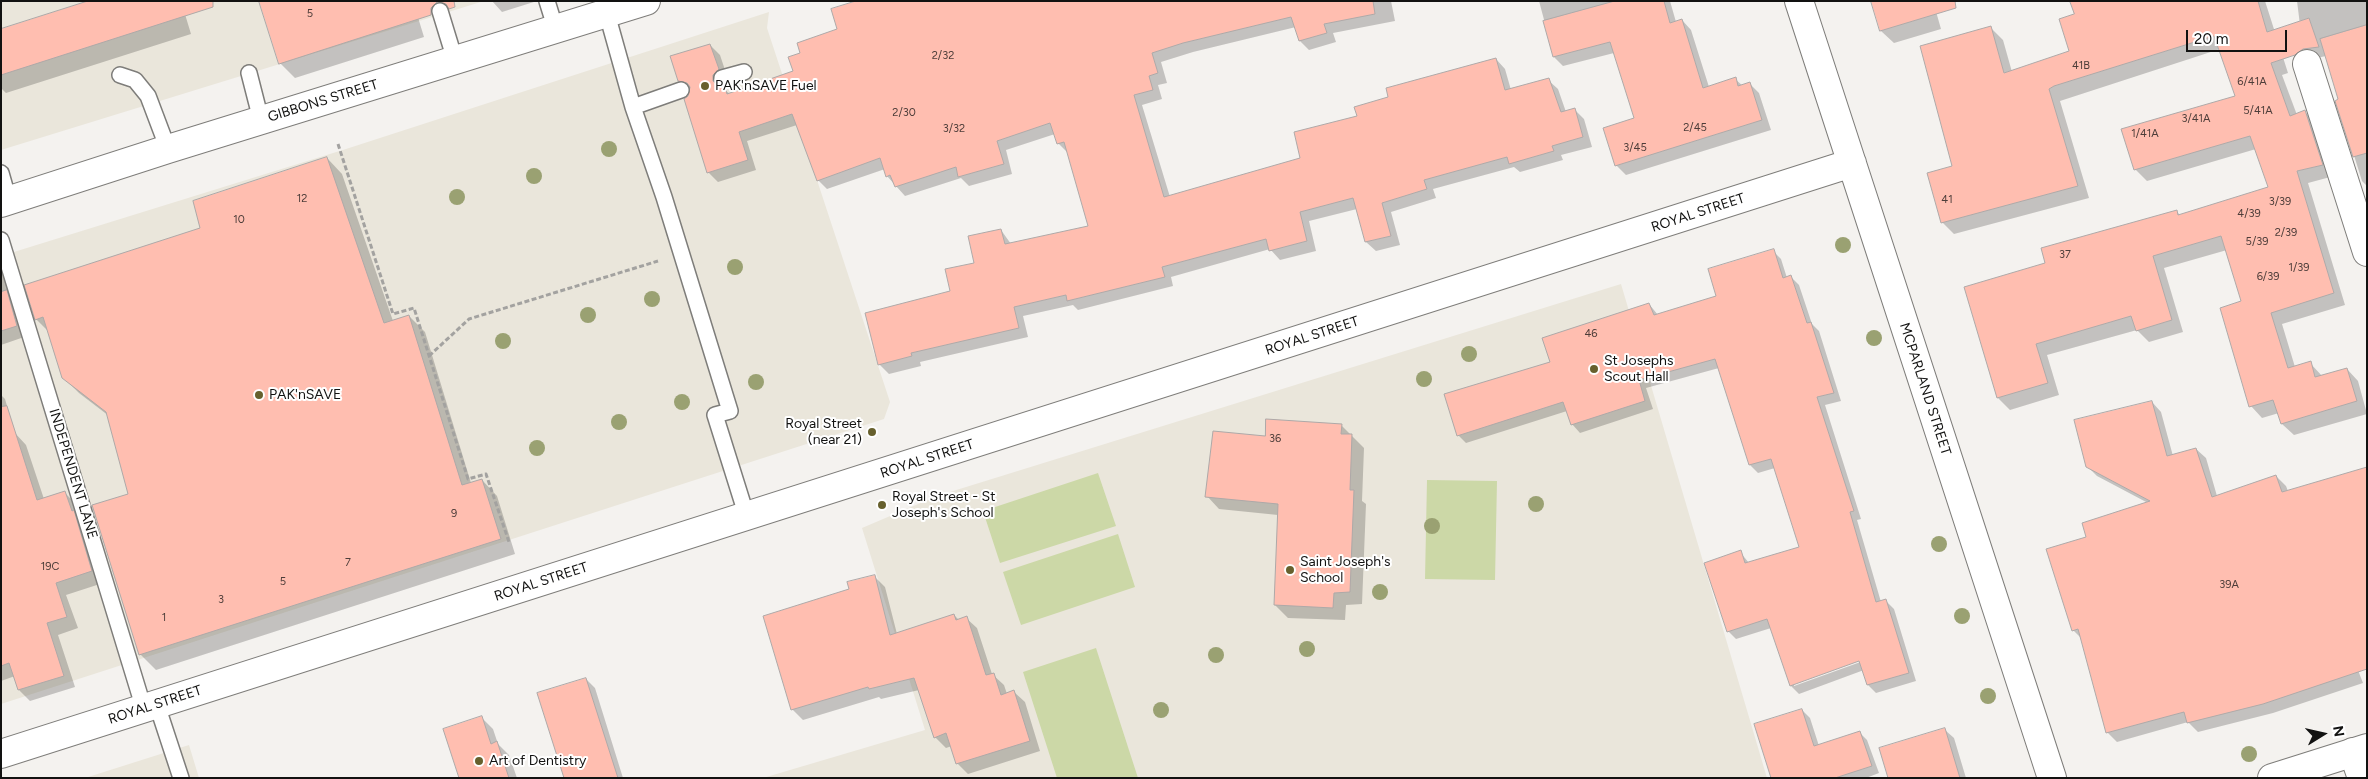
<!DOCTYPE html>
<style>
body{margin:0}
#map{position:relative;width:2368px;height:779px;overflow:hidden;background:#f4f2ef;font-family:Figtree,sans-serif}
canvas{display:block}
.frame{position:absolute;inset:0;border:2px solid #121211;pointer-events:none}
.north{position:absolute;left:2298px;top:709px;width:50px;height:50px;-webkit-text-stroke:4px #fff;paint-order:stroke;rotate:80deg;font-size:14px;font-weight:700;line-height:20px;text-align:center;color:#121211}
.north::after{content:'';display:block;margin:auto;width:18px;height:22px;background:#121211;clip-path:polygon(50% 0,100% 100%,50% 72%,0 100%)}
.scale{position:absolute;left:2186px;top:30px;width:101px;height:22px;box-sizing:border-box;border:2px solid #121211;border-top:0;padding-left:6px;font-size:15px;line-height:18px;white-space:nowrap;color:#121211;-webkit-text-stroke:4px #fff;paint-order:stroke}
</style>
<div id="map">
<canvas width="2368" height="779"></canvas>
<div class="frame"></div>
<div class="north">N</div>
<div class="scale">20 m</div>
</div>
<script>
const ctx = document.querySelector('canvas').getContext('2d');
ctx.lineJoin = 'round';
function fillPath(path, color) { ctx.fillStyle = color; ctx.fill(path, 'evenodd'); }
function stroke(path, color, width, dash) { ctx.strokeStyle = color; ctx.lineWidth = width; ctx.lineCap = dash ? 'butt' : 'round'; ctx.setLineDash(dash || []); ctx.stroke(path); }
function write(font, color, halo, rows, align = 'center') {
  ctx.font = font + ' Figtree,sans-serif'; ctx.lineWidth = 4; ctx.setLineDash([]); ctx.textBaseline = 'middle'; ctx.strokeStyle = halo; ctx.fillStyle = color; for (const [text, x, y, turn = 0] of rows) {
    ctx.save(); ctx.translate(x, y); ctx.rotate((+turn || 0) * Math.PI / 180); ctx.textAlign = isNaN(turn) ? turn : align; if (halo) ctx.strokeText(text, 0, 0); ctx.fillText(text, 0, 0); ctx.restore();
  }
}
fillPath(new Path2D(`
 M1 1H484L1 150Z
 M769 12 767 28 890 402 884 419 1 704V256L346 149Z
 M1621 284 1767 778H763L925 730 862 528 937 496Z
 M189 745 199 778H85Z`), '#eae6db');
fillPath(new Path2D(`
 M1098 473 1116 526 1000 563 983 511Z
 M1427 480 1497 481 1495 580 1425 579Z
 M1118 534 1135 587 1021 625 1003 572Z
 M1096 648 1138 778H1057L1023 672Z`), '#ccd8a7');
fillPath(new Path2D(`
 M181 1 191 34 6 93 1 88V30Z
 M413 1 424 37 295 78 280 63Z
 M492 1H537L502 12Z
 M985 1H1391L1395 21 1333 33 1336 42 1309 50 1300 41 1296 27 1193 52 1161 62 1167 83 1158 85 1162 99 1142 105 1170 197 1302 159 1359 117 1496 59 1505 69 1511 90 1548 80 1558 89 1566 112 1574 109 1584 119 1592 147 1561 155 1563 160 1520 172 1514 167 1433 189 1436 198 1391 212 1400 245 1376 251 1366 242 1357 209 1309 221 1316 251 1280 260 1270 249 1171 277 1173 286 1078 310 1073 305 1023 316 1028 337 920 362 921 366 889 374 879 364 952 292 1001 230 1011 244 1089 227 1068 153 1058 143 1055 134 1006 150 1012 174 969 186 961 178 905 196 887 176 885 169 827 189 818 180 797 125 747 141 756 170 718 182 709 173 685 100 690 96 691 91 679 80 710 45 720 55 728 79 722 88 730 94Z
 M1539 1H1670L1676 22 1682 20 1691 30 1709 87 1735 79 1743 86 1750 84 1759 93 1771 130 1626 175 1616 165 1636 119 1614 53 1563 66 1554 57Z
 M1933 1 1941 29 1894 43 1881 31Z
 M2084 1H2265L2288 73 2282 75 2297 115 2305 112 2317 124 2334 176 2308 183 2345 305 2282 324 2295 367 2310 363 2323 377 2347 369 2358 381 2367 414 2294 435 2282 424 2279 413 2262 418 2251 406 2243 302 2227 250 2164 268 2183 332 2149 342 2137 330 2047 355 2059 395 2010 410 1998 398 1965 288 2046 264 2177 212 2180 215 2270 188 2256 149 2147 181 2135 169 2237 97 2220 49 2060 101 2089 198 1954 234 1942 222 1953 166 1991 28 2003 40 2012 72 2071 52 2076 15Z
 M2297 1H2367V186L2362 181 2337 101 2340 100 2326 56 2312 59 2303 49Z
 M327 158 342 174 393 321 409 316 425 332 471 483 482 480 497 496 515 554 156 670 140 654 129 495 109 416 79 393 63 377 49 332 36 319Z
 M1773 251 1781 259 1787 278 1791 277 1799 285 1812 324 1819 331 1841 401 1825 405 1861 519 1857 520 1881 602 1885 600 1894 609 1916 681 1876 693 1868 685 1864 670 1799 694 1791 686 1771 628 1736 639 1728 631 1740 552 1749 563 1800 548 1775 468 1758 473 1750 465 1719 368 1646 388 1653 409 1580 433 1572 424 1567 411 1466 443 1458 435 1551 363 1649 304 1658 315 1718 296ZM1865 658 1866 660 1794 686V683Z
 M1 267 5 270 27 336 1 345Z
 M1 395 5 399 15 433 26 445 44 499 65 493 76 504 103 583 66 595 78 628 58 635 75 687 30 701 19 690 15 676 1 681Z
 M2152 402 2161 412 2173 456 2196 449 2206 458 2217 496 2276 476 2286 486 2363 683 2273 713 2198 732 2188 722 2117 742 2107 732 2082 639 2073 630 2088 538 2148 503 2097 476 2087 466Z
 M1341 425 1364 448 1362 501 1366 504 1362 604 1346 605 1345 620 1288 618 1275 605 1278 515 1219 509 1207 496 1266 438Z
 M874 576 885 587 897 634 954 615 959 620 966 618 977 628 992 674 1004 685 1007 694 1014 692 1025 702 1040 751 968 774 957 763 952 746 946 748 935 737 919 690 881 699 879 697 803 720 792 709 850 590Z
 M586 679 595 688 623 778H565Z
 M1802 710 1810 718 1819 746 1859 732 1867 740 1879 773 1866 778H1772Z
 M481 717 493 729 498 744 509 755 517 778H460Z
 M1945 730 1954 738 1966 778H1889Z`), '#0003');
const building = new Path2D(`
 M88 1H213V7L1 75V29Z
 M259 1H454L455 7 449 9 446 4 437 2 431 8V15L279 64Z
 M856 1H1373L1375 14 1324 24 1327 33 1299 41 1291 17 1183 43 1152 53 1158 73 1149 76 1153 90 1134 95 1164 197 1300 158 1294 132 1357 116 1354 107 1388 97 1386 88 1496 58 1505 90 1549 78 1561 112 1575 108 1583 137 1552 146 1554 151 1509 164 1507 157 1424 180 1427 189 1382 203 1391 236 1365 242 1353 198 1300 212 1307 241 1269 251 1266 239 1162 267 1165 277 1067 301 1066 295 1014 307 1019 328 911 353 912 356 878 365 865 313 950 291 945 269 974 263 968 236 1001 229 1005 244 1088 226 1064 142 1057 144 1050 123 997 141 1004 164 958 177 956 167 895 187 890 175 886 177 880 158 817 181 792 114 739 132 748 160 707 173 684 99 688 96 690 87 687 83 678 81 670 56 710 44 719 69 713 75V81L719 87H725L727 94 793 71 788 57 800 53 797 43 837 29 831 9Z
 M1615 1H1664L1670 23 1682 19 1703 88 1736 77 1738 86 1750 82 1762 120 1615 166 1603 128 1634 118 1610 42 1553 57 1543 21Z
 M1871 1H1955L1956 8 1880 31Z
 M2070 1H2258L2267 32 2309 18 2319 47 2303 49 2295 55 2271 63 2290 116 2305 110 2323 165 2297 171 2334 293 2271 313 2288 368 2311 361 2315 377 2347 368 2357 401 2281 424 2273 400 2249 407 2220 308 2241 301 2221 236 2153 256 2172 320 2136 331 2131 316 2036 344 2048 383 1997 398 1964 287 2045 263 2041 248 2177 210 2178 215 2268 187 2250 136 2134 170 2121 129 2235 96 2214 36 2054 86 2049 89 2078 186 1941 223 1927 173 1952 166 1920 46 1991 26 2004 73 2069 51 2059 19 2074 14Z
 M2367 25V153L2353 157 2335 101 2338 99 2320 39Z
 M327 157 384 323 409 315 462 485 482 479 501 539 139 655 92 505 128 494 106 412 62 378 43 317 35 320 24 285 200 228 193 201Z
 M1774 249 1783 278 1791 275 1807 323 1811 322 1834 393 1817 397 1854 511 1850 512 1876 602 1886 599 1909 673 1867 685 1859 661 1790 686 1767 619 1727 632 1704 563 1741 550 1745 563 1799 547 1771 459 1749 465 1715 359 1639 380 1645 401 1571 425 1563 402 1457 436 1444 394 1550 362 1542 338 1649 303 1654 315 1716 296 1708 269Z
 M7 290 17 326 1 331V292Z
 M2152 401 2167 456 2196 448 2212 497 2276 475 2282 492 2367 467V669L2263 704 2187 723 2184 712 2106 733 2078 629 2072 631 2046 549 2086 537 2082 523 2150 501 2086 467 2074 420Z
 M7 406 37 500 65 491 72 511 74 510 92 571 56 583 67 617 47 623 64 676 18 690 9 663 1 666V407Z
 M1266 419 1342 424 1341 434H1352L1350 490H1354L1350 592 1334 593 1333 608 1274 605 1278 504 1205 497 1213 431 1265 436Z
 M875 575 890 635 954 614 956 620 967 616 986 675 994 673 1001 695 1014 690 1030 741 956 764 946 733 934 738 914 678 869 689 868 687 791 710 763 616 849 589 847 582Z
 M586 678 618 778H564L537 693Z
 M1802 709 1814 746 1860 731 1872 766 1835 778H1771L1754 724Z
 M482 716 491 744 497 741 509 778H459L443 729Z
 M1945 728 1960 778H1888L1879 748Z`);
fillPath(building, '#ffbeb0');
stroke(building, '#aea9a8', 1);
const service = new Path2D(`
 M547 1 556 30
 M440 11 455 60
 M607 14 633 107 664 197 730 411 715 415 747 517
 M249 73 261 120
 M120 75 135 80 148 96 168 149
 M722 78 744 72
 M633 107 681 90
 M1 173 9 201
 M1 240 144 709
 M157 705 181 778`);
const minor = new Path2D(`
 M1799 1 2052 778
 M2307 64 2367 252
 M2353 752 2362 778
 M1 754 1852 163`);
const tertiary = new Path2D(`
 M1 203 168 149 646 1
 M2272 778 2367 748`);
stroke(service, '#7e7d7a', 18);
stroke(minor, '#7e7d7a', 30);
stroke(tertiary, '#7e7d7a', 30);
stroke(new Path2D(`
 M338 144 393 314 414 308 468 479 486 474 509 542
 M429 356 469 319 658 261`), '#a3a2a0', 3, [5, 2.5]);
stroke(service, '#fff', 15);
stroke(minor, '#fff', 28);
stroke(tertiary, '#fff', 28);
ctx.fillStyle = '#9aa172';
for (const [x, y] of [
 [609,149],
 [534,176],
 [457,197],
 [1843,245],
 [735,267],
 [652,299],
 [588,315],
 [1874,338],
 [503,341],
 [1469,354],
 [1424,379],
 [756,382],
 [682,402],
 [619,422],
 [537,448],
 [1536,504],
 [1432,526],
 [1939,544],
 [1380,592],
 [1962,616],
 [1307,649],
 [1216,655],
 [1988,696],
 [1161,710],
 [2249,754]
]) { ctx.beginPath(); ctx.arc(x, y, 8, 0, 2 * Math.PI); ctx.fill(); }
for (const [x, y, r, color] of [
 [705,86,5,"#67602d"],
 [1594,369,5,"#67602d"],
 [259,395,5,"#67602d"],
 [872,432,5,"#67602d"],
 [882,505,5,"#67602d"],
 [1290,570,5,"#67602d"],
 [479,761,5,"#67602d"]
]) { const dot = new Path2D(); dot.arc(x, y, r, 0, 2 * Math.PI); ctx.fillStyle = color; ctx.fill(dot); stroke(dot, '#fff', 2); }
write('11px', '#4d3d39', null, [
 ["5",310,14],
 ["2/32",943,56],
 ["41B",2081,66],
 ["6/41A",2252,82],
 ["5/41A",2258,111],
 ["2/30",904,113],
 ["3/41A",2196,119],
 ["2/45",1695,128],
 ["3/32",954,129],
 ["1/41A",2145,134],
 ["3/45",1635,148],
 ["12",302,199],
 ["41",1947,200],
 ["3/39",2280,202],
 ["4/39",2249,214],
 ["10",239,220],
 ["2/39",2286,233],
 ["5/39",2257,242],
 ["37",2065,255],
 ["1/39",2299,268],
 ["6/39",2268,277],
 ["46",1591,334],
 ["36",1275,439],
 ["9",454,514],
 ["7",348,563],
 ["19C",50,567],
 ["5",283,582],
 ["39A",2229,585],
 ["3",221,600],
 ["1",164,618]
]);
write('14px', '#121211', '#fff', [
 ["PAK'nSAVE Fuel",715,86],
 ["St Josephs",1604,361],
 ["Scout Hall",1604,377],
 ["PAK'nSAVE",269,395],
 ["Royal Street",862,424,"right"],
 ["(near 21)",862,440,"right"],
 ["Royal Street - St",892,497],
 ["Joseph's School",892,513],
 ["Saint Joseph's",1300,562],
 ["School",1300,578],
 ["Art of Dentistry",489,761]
], 'left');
write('14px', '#121211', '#fff', [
 ["GIBBONS STREET",323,101,-17],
 ["ROYAL STREET",1698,213,-18],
 ["ROYAL STREET",1312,336,-18],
 ["MCPARLAND STREET",1925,389,72],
 ["ROYAL STREET",927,459,-18],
 ["INDEPENDENT LANE",73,474,73],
 ["ROYAL STREET",541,582,-18],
 ["ROYAL STREET",155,705,-18]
]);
</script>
